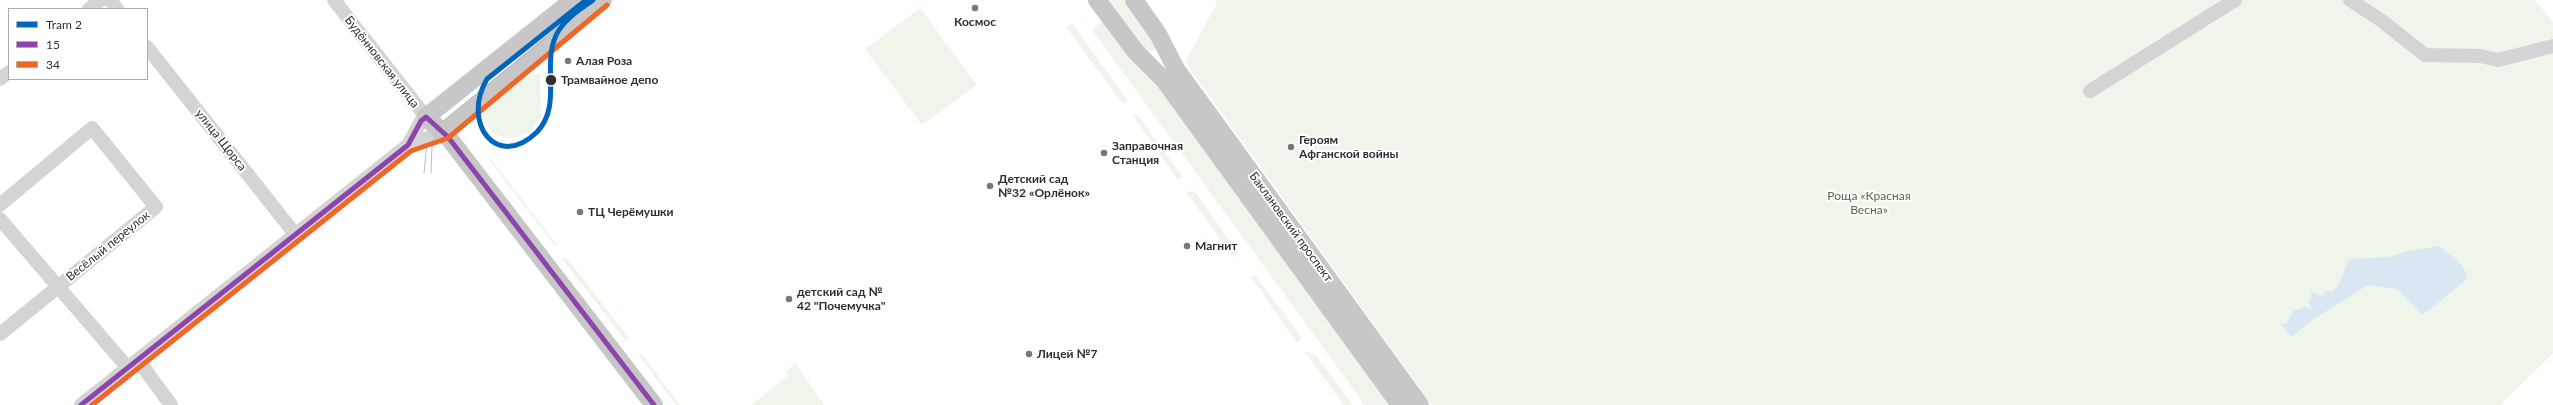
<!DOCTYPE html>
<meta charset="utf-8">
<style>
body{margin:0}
#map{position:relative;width:2553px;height:405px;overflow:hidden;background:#fff;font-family:Lato,sans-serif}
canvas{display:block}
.legend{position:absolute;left:8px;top:8px;width:140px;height:72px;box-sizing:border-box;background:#fff;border:1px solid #acacac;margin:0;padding:5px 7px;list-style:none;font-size:12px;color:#2f2f2f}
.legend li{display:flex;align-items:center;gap:8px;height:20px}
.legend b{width:20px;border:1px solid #acacac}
</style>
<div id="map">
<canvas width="2553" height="405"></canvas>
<ul class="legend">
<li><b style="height:5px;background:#0065bd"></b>Tram 2</li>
<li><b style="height:5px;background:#8e44ad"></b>15</li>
<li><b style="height:5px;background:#f26522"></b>34</li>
</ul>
</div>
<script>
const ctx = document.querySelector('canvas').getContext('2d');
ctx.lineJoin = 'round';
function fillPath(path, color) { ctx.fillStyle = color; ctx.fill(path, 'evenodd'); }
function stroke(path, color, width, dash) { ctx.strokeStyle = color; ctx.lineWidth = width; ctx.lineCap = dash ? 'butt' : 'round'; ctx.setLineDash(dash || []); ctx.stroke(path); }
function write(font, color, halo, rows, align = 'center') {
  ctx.font = font + ' Lato,sans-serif'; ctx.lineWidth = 4; ctx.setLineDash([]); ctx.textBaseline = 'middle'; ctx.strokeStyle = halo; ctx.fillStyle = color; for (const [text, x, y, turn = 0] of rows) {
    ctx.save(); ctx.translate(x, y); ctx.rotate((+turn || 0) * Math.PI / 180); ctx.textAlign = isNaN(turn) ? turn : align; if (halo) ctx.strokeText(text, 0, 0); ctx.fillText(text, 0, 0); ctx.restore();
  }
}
fillPath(new Path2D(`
 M1104 0H1127L1157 46 1154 50 1146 53Z
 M1215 0H2535L2553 22V353L2500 405H1432L1185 62 1217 3Z
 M920 8 977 85 922 125 865 49Z
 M1104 20 1156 81 1389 405H1365L1092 30Z
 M1072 23 1128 101 1123 104 1066 27Z
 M540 73 541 117C538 121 533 128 529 132 508 146 480 133 483 108L516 80Z
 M1137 114 1182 176 1178 180 1133 116Z
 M491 159 557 245 555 246 489 160Z
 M1194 191 1238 252 1234 258 1186 192Z
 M566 257 629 338 625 340 562 259Z
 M1256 276 1302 338 1297 343 1251 277Z
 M1304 351 1316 355 1353 405H1344Z
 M642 354 680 405H676L639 356Z
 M795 363 825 405H751L788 376 786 372Z`), '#f0f5ec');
fillPath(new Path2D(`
 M2440 246 2462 265 2468 278 2423 315 2397 289 2368 285 2312 320 2292 337 2281 325 2288 322 2293 311 2305 307 2312 310 2308 300 2311 299V292L2325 297 2324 291 2332 292 2339 285 2349 259 2388 257 2412 250Z`), '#dae6f2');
stroke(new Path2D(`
 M110 0 117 9
 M334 0 426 117 421 121 408 145
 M2350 0 2382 21 2425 55 2480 56 2498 60 2553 46
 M89 9 101 0
 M147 47 295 234
 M0 79 9 72
 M2090 91 2235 0
 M0 205 92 128 156 207 0 334
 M0 219 128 368
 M138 360 171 405
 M81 405 408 145 444 132`), '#d4d4d4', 14);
stroke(new Path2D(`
 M573 0 426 117 448 137 654 405
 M1097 0 1136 52 1164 80 1400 405
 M1134 0 1158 34 1176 69 1420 405
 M444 132 603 0`), '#c7c7c7', 18);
stroke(new Path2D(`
 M424 173 427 143
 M431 173 432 147 438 125 561 26`), '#bbb', 1);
stroke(new Path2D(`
 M81 405 408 145 421 121 426 117 448 137 654 405`), '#8e44ad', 5);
stroke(new Path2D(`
 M92 405 411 151 448 138 607 5`), '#f26522', 5);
stroke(new Path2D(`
 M586 0 487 79C461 123 497 171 537 132 564 104 539 61 559 30 567 17 581 9 593 0`), '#0065bd', 5);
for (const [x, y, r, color] of [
 [975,8,4,"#787878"],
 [568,61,4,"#787878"],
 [551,80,6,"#2f2f2f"],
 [1291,147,4,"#787878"],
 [1104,153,4,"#787878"],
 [990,186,4,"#787878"],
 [580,212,4,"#787878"],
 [1187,246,4,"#787878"],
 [789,299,4,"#787878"],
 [1029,354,4,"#787878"]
]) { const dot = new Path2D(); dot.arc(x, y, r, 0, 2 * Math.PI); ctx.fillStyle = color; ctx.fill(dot); stroke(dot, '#fff', 1.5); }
write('bold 12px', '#2f2f2f', '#fff', [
 ["Космос",975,22,"center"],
 ["Алая Роза",576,61],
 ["Героям",1299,140],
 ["Афганской войны",1299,154],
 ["Заправочная",1112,146],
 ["Станция",1112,160],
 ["Детский сад",998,179],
 ["№32 «Орлёнок»",998,193],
 ["ТЦ Черёмушки",588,212],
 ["Магнит",1195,246],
 ["детский сад №",797,292],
 ["42 \"Почемучка\"",797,306],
 ["Лицей №7",1037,354]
], 'left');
write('12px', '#2f2f2f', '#fff', [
 ["Будённовская улица",382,62,52],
 ["улица Щорса",221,140,52],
 ["Баклановский проспект",1291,227,54],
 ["Весёлый переулок",108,246,-39]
]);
write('bold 12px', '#2f2f2f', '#fff', [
 ["Трамвайное депо",561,80]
], 'left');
write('12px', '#4f6c3c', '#fff', [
 ["Роща «Красная",1869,196],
 ["Весна»",1869,210]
]);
</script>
